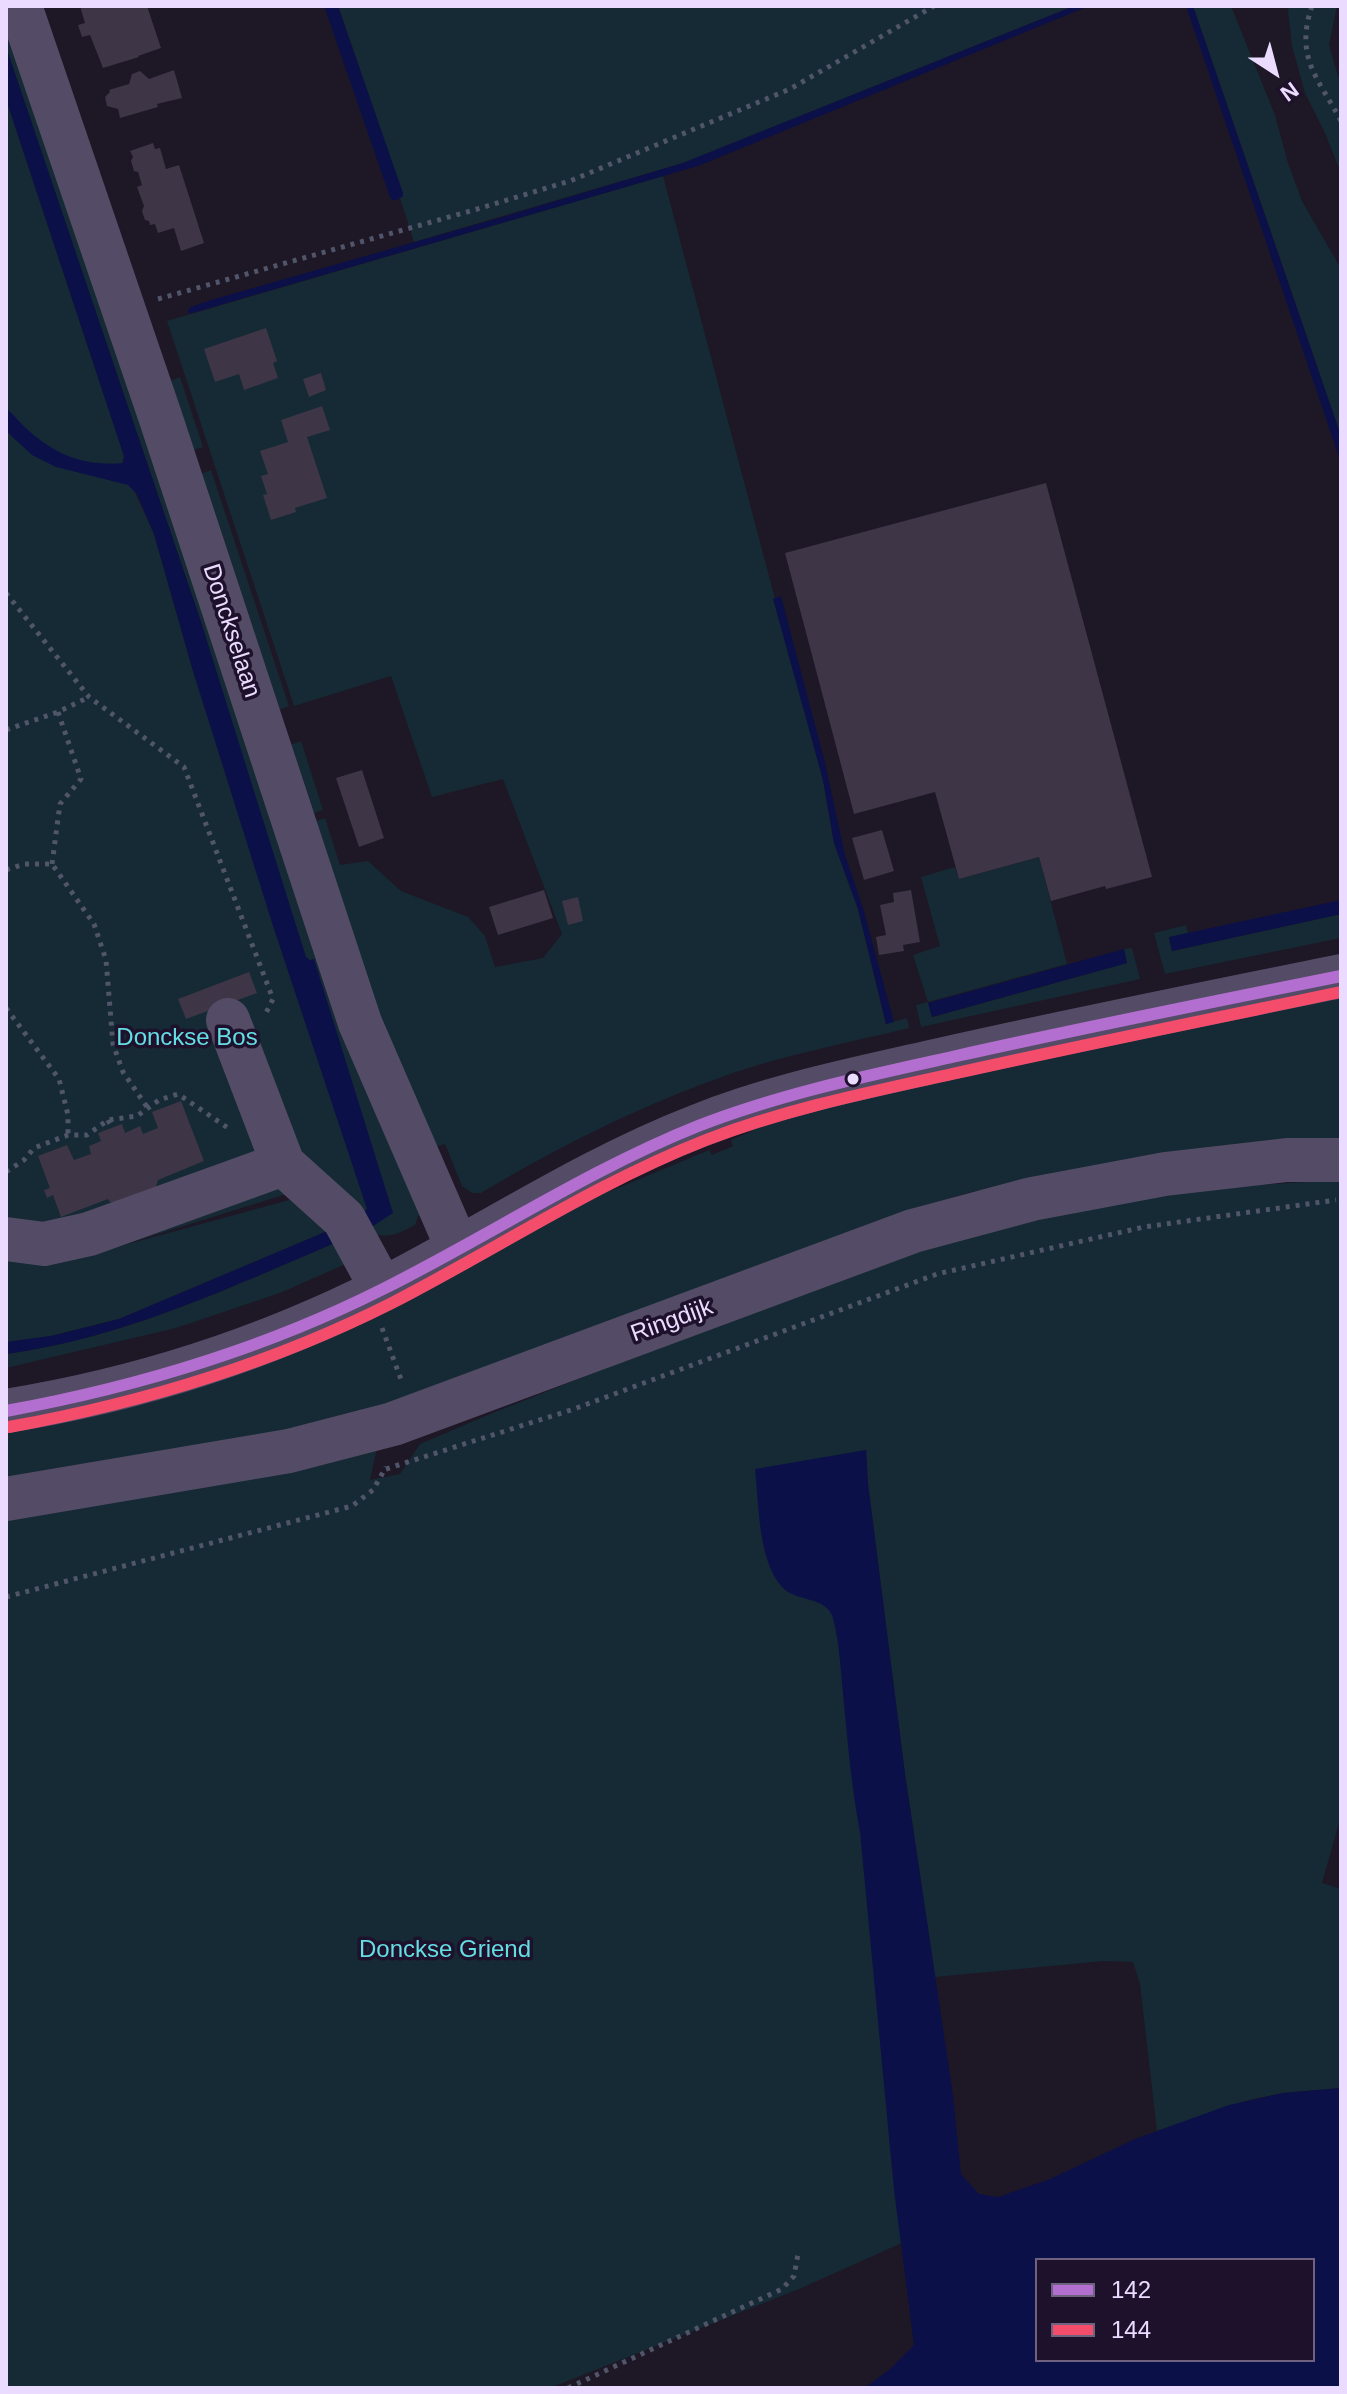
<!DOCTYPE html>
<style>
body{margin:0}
#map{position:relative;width:1347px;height:2394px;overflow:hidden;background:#1e1726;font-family:Arial,sans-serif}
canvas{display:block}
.frame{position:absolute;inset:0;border:8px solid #eadbff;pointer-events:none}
.legend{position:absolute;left:1035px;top:2258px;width:280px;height:104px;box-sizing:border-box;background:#1d112c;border:2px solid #6f6280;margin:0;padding:10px 14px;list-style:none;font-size:24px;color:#eadbff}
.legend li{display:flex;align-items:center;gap:16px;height:40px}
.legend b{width:40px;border:2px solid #6f6280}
.north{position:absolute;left:1235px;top:32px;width:80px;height:80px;-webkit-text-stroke:6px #1d112c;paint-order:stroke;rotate:144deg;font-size:22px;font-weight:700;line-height:32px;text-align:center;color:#eadbff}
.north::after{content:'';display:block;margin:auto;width:28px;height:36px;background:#eadbff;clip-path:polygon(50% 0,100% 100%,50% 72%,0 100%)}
</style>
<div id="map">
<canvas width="1347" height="2394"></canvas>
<div class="frame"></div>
<ul class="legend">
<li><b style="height:10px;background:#b36fd0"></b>142</li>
<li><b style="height:10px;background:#f44d6c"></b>144</li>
</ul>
<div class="north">N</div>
</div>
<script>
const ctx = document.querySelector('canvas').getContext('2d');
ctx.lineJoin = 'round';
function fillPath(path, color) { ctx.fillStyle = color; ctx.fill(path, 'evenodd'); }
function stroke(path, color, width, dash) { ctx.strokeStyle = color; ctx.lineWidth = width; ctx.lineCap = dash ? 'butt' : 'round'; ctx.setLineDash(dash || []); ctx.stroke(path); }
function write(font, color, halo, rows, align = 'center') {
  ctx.font = font + ' Arial,sans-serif'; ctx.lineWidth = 7; ctx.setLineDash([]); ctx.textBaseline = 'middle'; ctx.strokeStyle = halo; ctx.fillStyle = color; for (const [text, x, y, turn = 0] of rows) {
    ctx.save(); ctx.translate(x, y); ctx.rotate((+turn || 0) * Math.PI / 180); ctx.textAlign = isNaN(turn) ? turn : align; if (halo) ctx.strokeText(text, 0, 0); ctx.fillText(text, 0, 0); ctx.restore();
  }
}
fillPath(new Path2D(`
 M6 6 307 824 325 818 340 865 368 861 401 891 468 917 485 936 495 967 543 958 562 934 503 779 432 797 391 676 294 706 167 321 663 176 823 780 834 843 858 909 886 1024 907 1018 909 1028C852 1042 793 1053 736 1072 646 1103 563 1144 481 1193H472L462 1186 445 1144 438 1146 414 1202 419 1214 415 1225C403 1232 388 1239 375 1234L367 1210 357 1217 325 1182 113 1248 293 1199 337 1227 119 1319 51 1336 6 1342V99L124 456 122 464 154 534 193 671 240 818 278 873 201 622 6 47Z
 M338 6H1074L683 163 414 242 400 198 403 196Z
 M1193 6H1231L1275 115 1288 163 1302 201 1341 269V436Z
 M1289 6H1337L1329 45 1341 86V173L1325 133 1305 93 1292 46 1288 10Z
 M180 377 203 447 184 453 165 383Z
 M211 470 289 706 276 711 192 477Z
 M301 741 323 810 305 816 284 747Z
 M1039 857 1067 964 928 1002 932 1017 1127 963 1124 949 1132 948 1140 979 921 1027 916 1005 928 1002 913 955 940 946 921 877 955 867 959 879Z
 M1341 914V938L1165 974 1154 933 1186 925 1188 933 1169 938 1172 951Z
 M1341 991V1149L1042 1181 971 1192 913 1209 319 1429 6 1482V1428L149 1403 216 1380 606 1182 611 1191 709 1150 712 1155 733 1146 731 1140 752 1131 749 1123Z
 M1341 1180V1816L1322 1883 1341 1889V2088L1283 2093 1249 2100 1157 2131 1140 1984 1133 1962 1104 1961 935 1977 905 1774 868 1484 866 1450 836 1456 913 2238 799 2289 550 2388H6V1517L377 1448 370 1480 400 1474 420 1444 495 1412 841 1275 1050 1213 1223 1187Z
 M344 1239 348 1263 280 1293 176 1328 6 1368V1354C125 1338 235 1285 344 1239Z`), '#152a34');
fillPath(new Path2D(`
 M324 6H338L403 193V196L397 200H392L390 197Z
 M1074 6H1089L698 166 189 314 188 310 191 307 211 300 499 218 683 163Z
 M1186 6H1193L1341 436V463Z
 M6 47 201 622 306 957 310 960 314 959 393 1213 364 1232 355 1218 367 1209 273 926 193 671 154 534 137 494 128 485 56 467 32 455 6 431V408C14 415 21 424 29 431 58 456 84 466 123 463L124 456 6 99Z
 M781 596 825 763 845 855 863 908 894 1022 886 1024 858 909 834 843 823 780 773 599Z
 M1341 900V914L1172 951 1169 937Z
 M1124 949 1127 963 932 1017 928 1003Z
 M337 1227 344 1239C235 1285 125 1338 6 1354V1342L51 1336 119 1319Z
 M866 1450 868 1484 905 1774 953 2095 961 2174 979 2194 998 2197 1050 2179 1135 2139 1229 2105 1283 2093 1341 2088V2388H864L889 2370 914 2345 894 2190 860 1832C852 1790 848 1747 844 1704 841 1676 840 1645 833 1618 827 1596 795 1602 782 1587 758 1560 759 1505 755 1469ZM1037 2260H1313V2360H1037Z`), '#0c1048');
fillPath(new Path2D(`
 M80 6H147L161 48 138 56 139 57 103 68 90 35 82 37 78 25 85 23Z
 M174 70 182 98 157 104 158 107 120 118 118 109 107 106 105 97 110 92 109 90 129 84 132 74 140 71 149 79Z
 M153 143 155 149 160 148 166 169 179 165 204 243 181 251 174 228 158 233 155 224 150 225 149 221 145 220 142 211 144 206 137 187 142 185 138 172 134 171 131 161 133 157 130 151Z
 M266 328 277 361 273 363 278 378 244 390 239 374 215 382 204 349Z
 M321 373 326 390 309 397 303 379Z
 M322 406 330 430 307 437 327 498 295 508 296 512 271 520 263 495 267 494 261 476 268 474 260 451 288 442 281 420Z
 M1046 483 1152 877 1106 889 1105 886 1051 901 1039 857 959 879 935 792 854 814 785 553Z
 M362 770 384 838 359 847 336 778Z
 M882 830 894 871 864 880 852 838Z
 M544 890 553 918 498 935 489 907Z
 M911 890 920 942 903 945 904 951 879 955 876 937 886 935 880 905 894 902 893 893Z
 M578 897 583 921 568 925 562 901Z
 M249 972 257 993 186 1019 178 999Z
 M181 1101 204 1161 158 1180 156 1187 116 1202H110L108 1199 61 1217 53 1195 47 1198 44 1190 50 1188 38 1156 67 1145 74 1160 91 1154 89 1146 101 1141 98 1133 122 1124 125 1133 140 1126 143 1134 158 1128 152 1112Z`), '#3e3547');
stroke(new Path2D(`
 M1312 6C1294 58 1319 79 1341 121
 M158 299 474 210 570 181 790 89 934 6
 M6 593 89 697 184 767 273 999 266 1013
 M6 730 58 712 89 697
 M52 864 60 804 81 779 58 712
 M6 870 24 864H52L94 924 106 960 113 1044 123 1072 147 1107
 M6 1008 59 1079 68 1115V1135
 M108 1120 112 1128
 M6 1172 24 1160 34 1148 68 1135H87L108 1120 137 1116 159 1100 178 1094 228 1128
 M382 1328 402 1382
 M386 1469 574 1409 937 1274 1144 1227 1336 1200
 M6 1597 352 1506 373 1490 386 1467
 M568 2388 782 2289 794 2276 798 2254`), '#505569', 5, [4, 6]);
stroke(new Path2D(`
 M20 6 160 416 360 1023 458 1249
 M228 1020 283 1164
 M6 1239 44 1244 89 1234 283 1164 344 1219 382 1289
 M6 1411C137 1390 264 1349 383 1289 489 1235 587 1169 698 1126 773 1096 852 1080 931 1062 1067 1031 1204 1004 1341 976
 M6 1499 289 1451 393 1424 913 1231 1032 1199 1165 1174 1287 1160H1341`), '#544c66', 44);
stroke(new Path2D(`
 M6 1411C137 1387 264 1349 383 1289 489 1236 588 1170 698 1126 780 1094 866 1076 952 1057 1081 1028 1211 1002 1341 976`), '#b36fd0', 12);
stroke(new Path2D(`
 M9 1427C142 1403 271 1364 392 1303 497 1249 596 1183 706 1140 786 1109 870 1092 952 1074 1082 1045 1211 1019 1341 992`), '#f44d6c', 12);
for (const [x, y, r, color] of [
 [853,1079,7,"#eadbff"]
]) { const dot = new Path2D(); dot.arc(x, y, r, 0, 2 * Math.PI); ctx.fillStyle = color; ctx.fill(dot); stroke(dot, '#1d112c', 3); }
write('24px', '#eadbff', '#1d112c', [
 ["Donckselaan",231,631,72],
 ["Ringdijk",672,1321,-20]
]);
write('24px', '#64dde3', '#1d112c', [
 ["Donckse Bos",187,1038],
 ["Donckse Griend",445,1950]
]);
</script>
